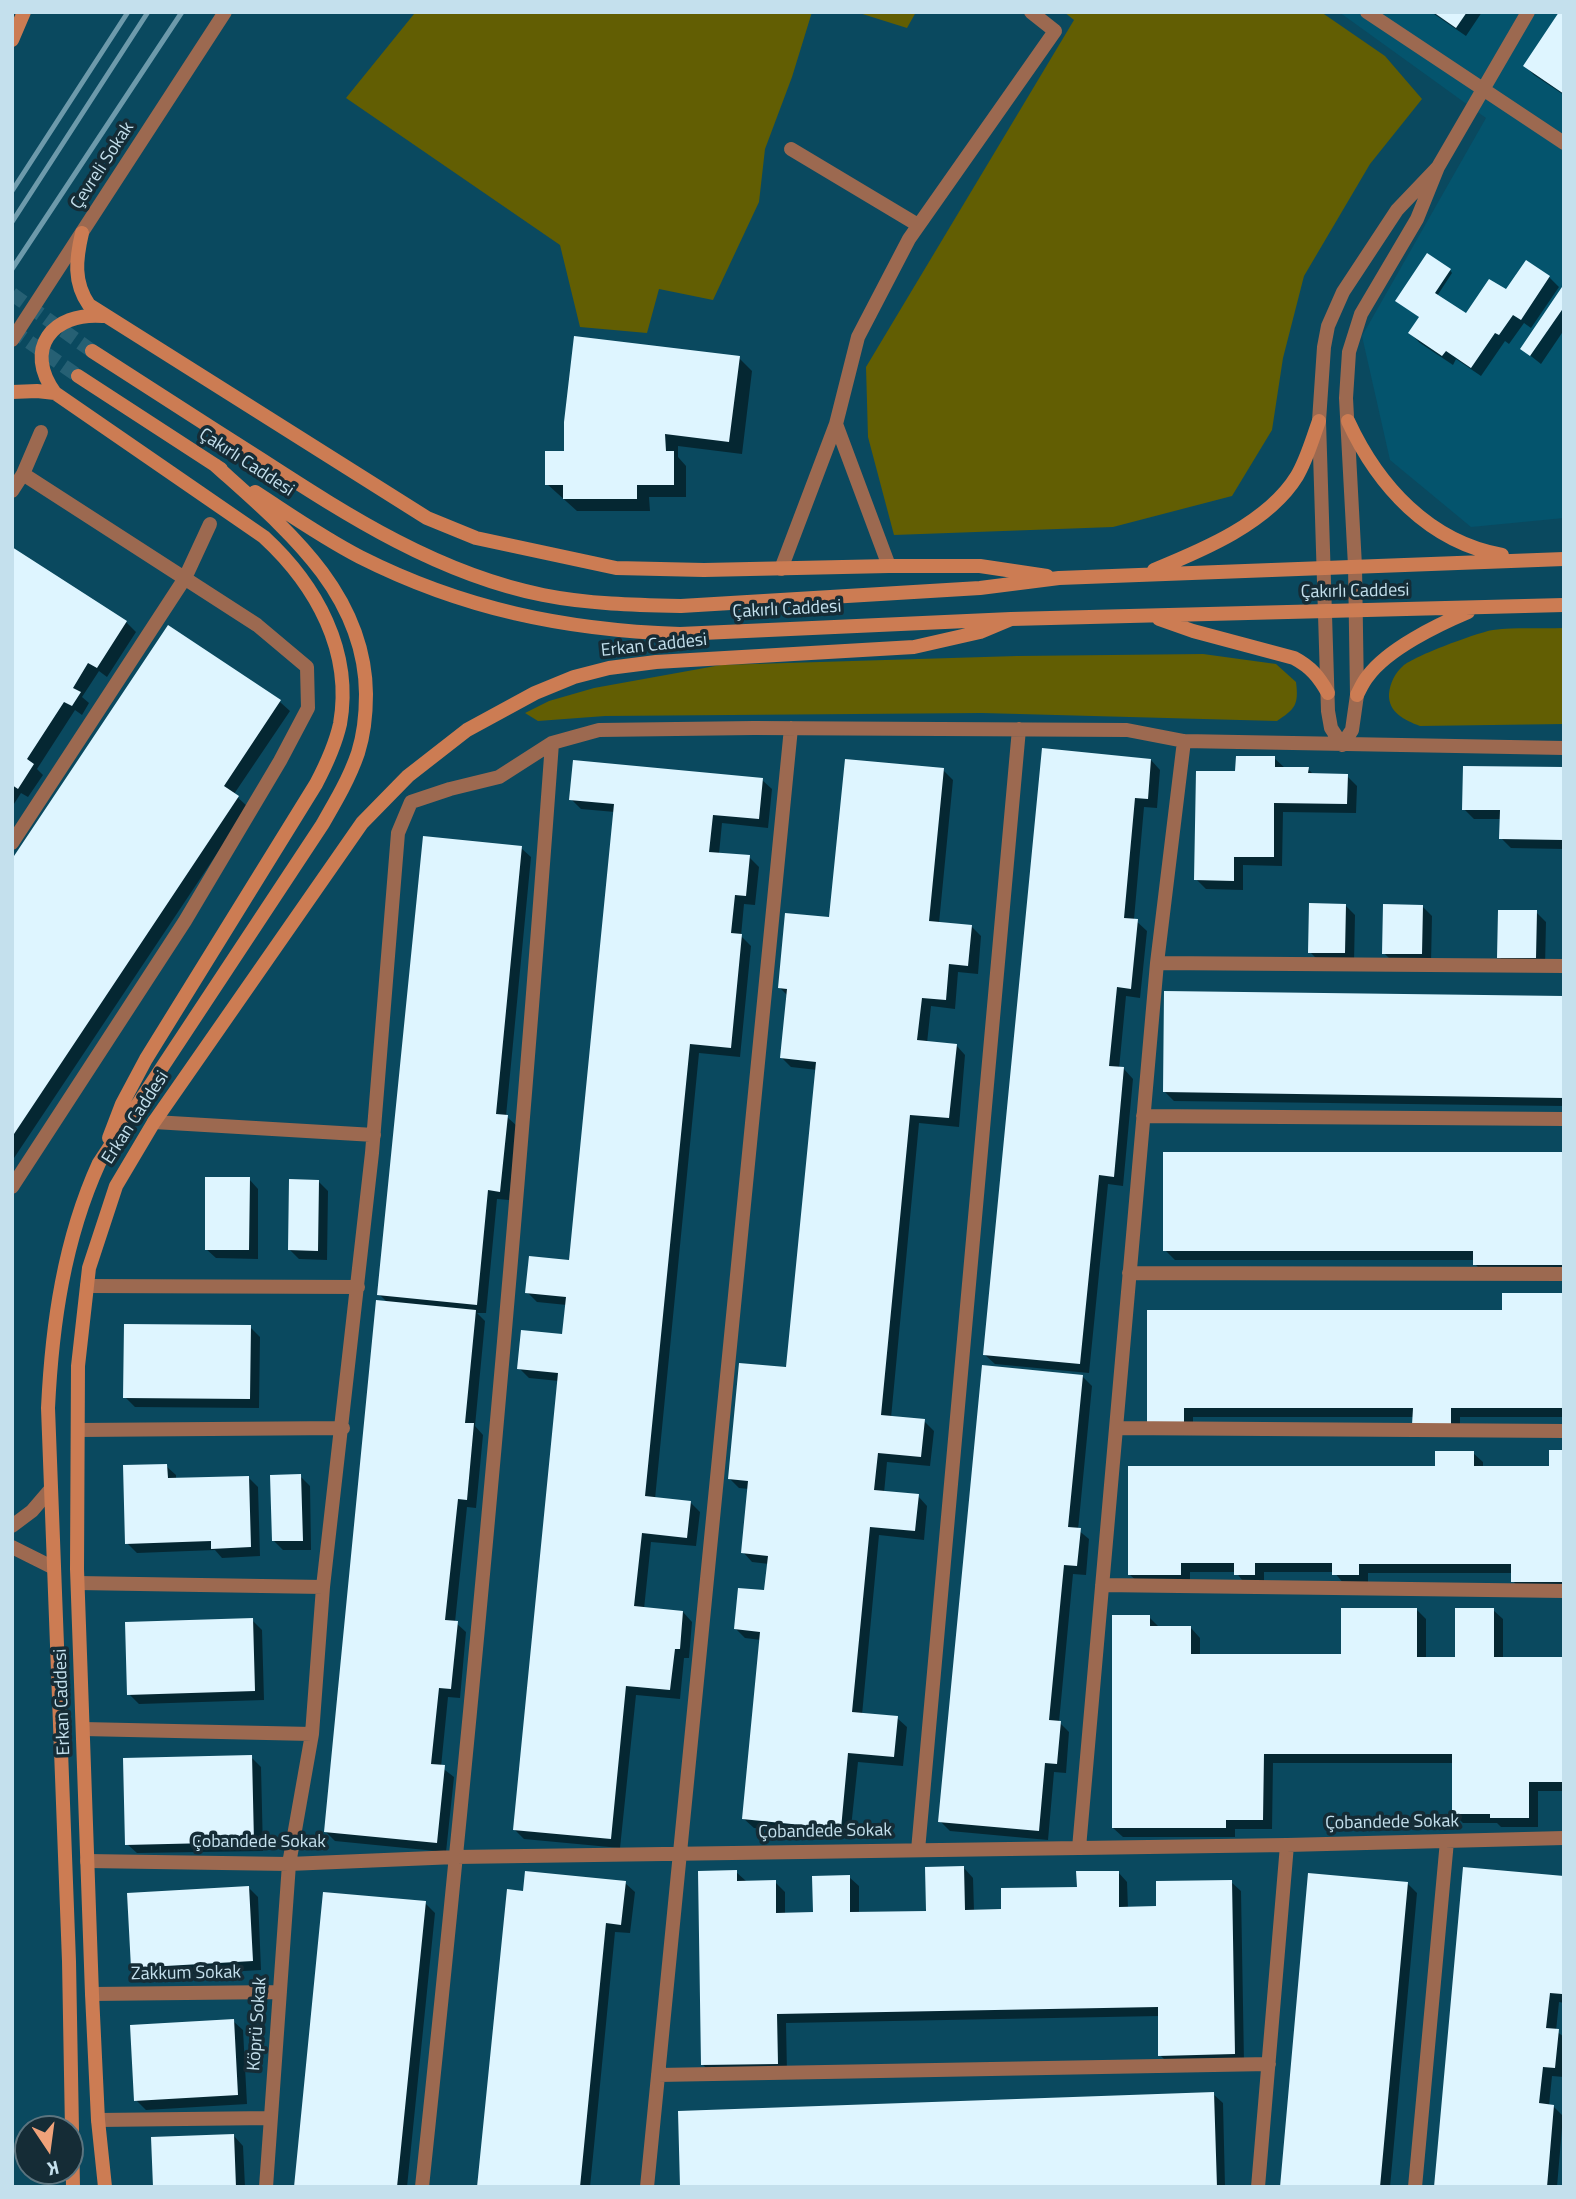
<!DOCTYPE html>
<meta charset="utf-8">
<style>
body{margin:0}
#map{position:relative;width:1576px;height:2199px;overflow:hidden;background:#0a495f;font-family:"Titillium Web",sans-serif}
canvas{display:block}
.frame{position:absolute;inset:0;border:14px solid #c4e0ed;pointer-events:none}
.north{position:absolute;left:14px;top:2115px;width:70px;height:70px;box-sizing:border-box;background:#152c36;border:2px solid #5b747f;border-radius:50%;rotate:167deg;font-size:19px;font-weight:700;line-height:28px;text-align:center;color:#c4e0ed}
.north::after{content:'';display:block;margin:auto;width:24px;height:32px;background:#f0a27a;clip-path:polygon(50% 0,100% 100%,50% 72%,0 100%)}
</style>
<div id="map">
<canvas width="1576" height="2199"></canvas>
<div class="frame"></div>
<div class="north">K</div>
</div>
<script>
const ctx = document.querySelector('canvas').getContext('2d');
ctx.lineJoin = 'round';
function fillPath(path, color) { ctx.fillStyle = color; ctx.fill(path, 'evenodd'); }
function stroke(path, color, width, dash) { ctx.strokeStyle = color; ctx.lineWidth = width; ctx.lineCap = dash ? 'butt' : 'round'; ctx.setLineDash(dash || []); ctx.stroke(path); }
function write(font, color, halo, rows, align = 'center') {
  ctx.font = font + ' "Titillium Web",sans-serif'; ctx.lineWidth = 7; ctx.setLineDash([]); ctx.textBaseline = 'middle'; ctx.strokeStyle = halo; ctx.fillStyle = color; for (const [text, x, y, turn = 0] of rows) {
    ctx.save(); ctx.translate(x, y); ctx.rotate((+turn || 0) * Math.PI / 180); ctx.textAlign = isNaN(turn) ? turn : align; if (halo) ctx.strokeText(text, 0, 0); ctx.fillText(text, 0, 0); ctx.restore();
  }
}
fillPath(new Path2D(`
 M1339 12H1564V518L1471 527 1390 460 1362 336 1486 118Z`), '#04546d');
fillPath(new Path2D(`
 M410 12H812L792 77 765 149 759 202 713 300 659 289 647 333 580 327 560 245 346 98 414 14Z
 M856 12H916L907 28Z
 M1064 12H1321L1385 56 1422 99 1370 164 1304 276 1283 358 1272 430 1232 496 1113 527 894 535 868 437 866 367 1074 20Z
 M1564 628V724L1420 726C1404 720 1388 712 1389 694 1390 683 1395 673 1403 666 1414 656 1479 632 1493 630 1516 627 1541 629 1564 628Z
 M1203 654 1276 664 1296 682C1299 705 1295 709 1277 721L982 713 605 716 538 721 525 713 549 701 594 688 721 665 1017 656Z`), '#625e03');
fillPath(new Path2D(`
 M1431 12H1482L1466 36Z
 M1564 12V95L1534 75 1525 66Z
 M1526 263 1549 277 1559 287 1531 328 1524 323 1509 344 1505 341 1481 376 1456 359 1453 365 1420 343 1410 333 1421 317 1400 303 1450 270 1452 273 1437 296 1466 316 1506 292Z
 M1564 287V330L1541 364 1522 349Z
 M739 358 752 371 742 454 678 446V457L686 466V497H649L650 511H577L547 484Z
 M12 550 126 622 136 632 107 677 99 671 82 697 89 703 82 715 75 710 37 769 43 775 28 797 21 793 12 807Z
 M168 628 280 702 290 711 234 794 248 807 12 1161V862Z
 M1043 750 1151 760 1160 770 1157 808 1144 807 1134 919 1147 931 1140 998 1126 996 1119 1069H1124L1133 1079 1123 1186 1108 1184 1089 1373 995 1364 985 1355Z
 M1274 758 1285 768 1308 769 1314 775 1347 776 1357 786 1356 813 1283 812 1282 866 1243 865V890L1206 889 1196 879Z
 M1564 769V849L1511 848 1501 838V819H1474L1464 809Z
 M943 770 953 780 939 923 972 927 981 936 978 974 958 972 955 1009 931 1006 927 1043 956 1045 965 1055 959 1127 919 1123 891 1418 924 1421 934 1431 930 1466 887 1462 884 1493 918 1496 927 1506 924 1540 879 1535 862 1715 897 1718 907 1727 903 1766 858 1762 850 1837 754 1828 744 1819 761 1640 745 1638 736 1629 766 1592 769 1564 752 1562 743 1552 749 1489 739 1488 729 1478 787 1369 817 1070 791 1067 782 1058 788 996 780 988Z
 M762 780 772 789 768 828 722 823 719 854 749 857 759 867 755 905 744 904 741 936 751 946 740 1057 699 1053 655 1499 690 1502 700 1512 696 1546 651 1542 644 1609 683 1612 692 1622 689 1658H684L680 1699 636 1695 620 1848 524 1839 514 1829 559 1381 529 1378 519 1368 564 1336 567 1305 537 1302 527 1292 571 1262 615 812 581 809 571 799Z
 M521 848 531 857 506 1116 517 1126 509 1200 497 1199 486 1313H477L485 1321 475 1426 483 1435 476 1508 467 1507 455 1622 466 1632 460 1698 448 1697 441 1767 454 1777 446 1852 335 1841 326 1832 388 1303 379 1294Z
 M1345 905 1355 915 1354 962H1320L1310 952Z
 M1422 906 1432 916 1431 963H1394L1384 953Z
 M1536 912 1546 922 1545 967H1509L1499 957Z
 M1564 998V1106L1174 1101 1165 1092Z
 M1564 1153V1273H1484L1475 1264V1260H1175L1165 1250Z
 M249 1179 258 1189V1259L216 1258 206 1249Z
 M319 1182 328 1191 327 1260 299 1259 290 1250Z
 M1564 1294V1417H1460V1434L1414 1417H1193V1431H1158L1149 1312H1503Z
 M250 1327 260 1337 259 1408 135 1407 125 1397Z
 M1082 1376 1092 1386 1078 1530 1089 1539 1086 1575 1073 1574 1059 1722 1069 1732 1066 1773 1054 1772 1048 1840 950 1831 940 1821Z
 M1564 1452V1591H1522L1513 1581V1573H1368V1584H1344L1334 1572H1264V1584H1245L1236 1572H1190V1584H1140L1130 1575 1437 1468 1473 1453 1483 1462V1468H1551Z
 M166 1466 176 1475V1479L248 1477 258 1487 260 1556 222 1558 215 1550 137 1553 127 1543Z
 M300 1476 310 1486 311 1550H283L274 1541Z
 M1417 1610 1426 1619V1659H1457L1493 1610 1503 1619V1659H1564V1791H1538V1827H1501L1497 1823H1463L1454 1814V1763H1273L1272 1829H1235V1837H1123L1113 1828 1149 1617 1159 1627 1191 1628 1200 1638V1656H1342Z
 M252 1620 262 1630 264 1700 139 1704 129 1694Z
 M251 1757 261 1767 263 1851 137 1853 127 1844Z
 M964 1868 973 1878 974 1911H1003L1078 1889 1118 1872 1127 1882 1128 1909 1158 1908 1231 1882 1241 1891 1244 2063 1170 2065 1160 2055V2016L786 2023 787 2073 713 2074 703 2065 736 1872 746 1881 775 1882 785 1892V1914H815L849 1877 859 1886V1913L927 1912Z
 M1564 1878V2003L1559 2002 1556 2031 1564 2037V2077L1552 2076 1549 2106H1553L1563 2116 1557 2187H1435Z
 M625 1883 635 1892 630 1933 615 1932 590 2187H479L525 1893Z
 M1407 1883 1417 1893 1390 2187H1282Z
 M248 1887 258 1897 261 1970 142 1977 132 1967Z
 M425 1903 435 1913 407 2187H296Z
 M233 2021 243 2030 247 2104 146 2110 136 2100Z
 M1213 2094 1223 2103 1225 2187H682Z
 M234 2136 243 2146 245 2187H154Z`), '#0007');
fillPath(new Path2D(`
 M1433 12H1467L1456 28Z
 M1559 12H1564V94L1523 66Z
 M1427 253 1451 269 1435 293 1466 313 1489 279 1506 289 1526 260 1550 276 1521 320 1513 315 1499 335 1495 333 1471 368 1446 351 1442 356 1408 333 1419 317 1395 301Z
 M1564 284V307L1530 356 1520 349Z
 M574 336 740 356 729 442 665 434 666 451H674V485H637V499H563V485H545V451H564V422Z
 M12 547 127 621 97 668 88 663 73 688 81 692 72 706 64 702 27 759 34 764 18 789 12 785Z
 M168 625 281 700 224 786 239 796 12 1137V859Z
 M1042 748 1151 759 1148 799 1135 798 1124 918 1138 919 1131 989 1117 987 1109 1066 1124 1067 1114 1177 1099 1175 1080 1364 983 1355Z
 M1236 756H1275V767H1309L1308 773 1348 774 1347 804 1274 803V857H1234V881L1194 880 1196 771H1235Z
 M845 759 944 768 929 921 972 925 968 966 949 964 946 1000 922 998 917 1040 957 1044 949 1118 910 1115 881 1415 925 1419 921 1457 878 1453 874 1490 919 1494 915 1531 870 1527 852 1712 898 1716 894 1757 848 1753 841 1829 742 1819 760 1632 734 1629 738 1588 764 1590 768 1556 741 1553 748 1481 728 1479 739 1363 786 1367 816 1062 780 1058 787 989 778 988 785 913 829 917Z
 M573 760 763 778 759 819 713 815 709 852 750 855 746 896 735 895 731 933 742 934 731 1048 690 1044 645 1496 691 1501 687 1538 642 1533 634 1606 683 1611 680 1649H675L670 1690 626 1686 611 1839 513 1830 558 1373 517 1369 521 1330 562 1334 566 1297 525 1293 529 1256 569 1260 614 804 569 800Z
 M1463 766 1564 767V840L1499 839 1500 810H1462Z
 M423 836 522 846 496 1114 508 1115 500 1192 488 1190 477 1305 377 1295Z
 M1309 903 1346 904 1345 953H1308Z
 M1383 904 1423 905 1422 954H1382Z
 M1498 910H1537L1536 958H1497Z
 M1164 991 1564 996V1098L1163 1092Z
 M1163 1152H1564V1265H1473V1251H1163Z
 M205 1177H250L249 1250H205Z
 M289 1179 319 1180 318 1251 288 1250Z
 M1502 1293H1564V1408H1451V1425H1412L1413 1408H1184V1422H1147V1310H1502Z
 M376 1300 476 1310 465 1423H474L467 1500 458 1499 445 1620 458 1621 451 1689 439 1688 431 1764 445 1765 437 1843 324 1832Z
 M124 1324 251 1325 250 1399 123 1398Z
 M982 1365 1083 1375 1068 1527 1081 1528 1077 1566 1064 1565 1049 1720 1061 1721 1057 1764 1045 1763 1039 1831 938 1822Z
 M1549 1450H1564V1582H1511V1564H1359V1575H1332V1563H1255V1575H1234V1563H1181V1575H1128V1466H1435V1451H1474V1466H1549Z
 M167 1464 168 1478 249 1476 251 1547 211 1549V1541L125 1544 123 1465Z
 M301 1474 303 1541H272L270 1475Z
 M1341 1608H1417V1657H1455V1608H1494V1657H1564V1782H1529V1818H1490V1814H1452V1754H1264L1263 1820H1226V1828H1112V1615H1150V1626H1191V1654H1341Z
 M253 1618 255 1691 127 1695 125 1622Z
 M252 1755 254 1842 125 1845 123 1758Z
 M964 1866 965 1910 1001 1909V1888L1077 1887 1076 1871H1119V1907L1156 1906V1881L1232 1880 1235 2054 1158 2056V2007L777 2014 778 2064 701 2065 698 1871 737 1870V1881L776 1880V1913L813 1912 812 1876 850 1875V1912L926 1911 925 1867Z
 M1463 1867 1564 1876 1562 1994 1550 1993 1546 2028 1559 2029 1555 2068 1543 2067 1539 2103 1554 2105 1547 2187H1434Z
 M525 1871 626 1881 621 1925 606 1923 580 2187H477L507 1889 523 1891Z
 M1308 1873 1408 1882 1380 2187H1280Z
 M249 1886 253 1961 131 1968 127 1893Z
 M323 1892 426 1901 397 2187H294Z
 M234 2019 238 2095 134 2101 130 2025Z
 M1214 2092 1217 2187H680L678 2111Z
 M234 2134 236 2187H153L151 2137Z`), '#def5ff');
stroke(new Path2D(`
 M12 294 92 351
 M12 330 78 376`), '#266074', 14, [14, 7]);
stroke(new Path2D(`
 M1367 12 1564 143
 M791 149 918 225
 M1438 167 1397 210 1343 292 1328 326 1324 347 1319 421 1328 711 1331 728 1342 745 1352 730 1357 695 1355 566 1346 398 1349 352 1361 314 1417 219 1438 167 1528 12
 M836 424 889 566
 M12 491 23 474 41 432
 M781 569 836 424 858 337 909 239 1055 31 1031 12
 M12 843 185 578 210 524
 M1157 963 1564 966
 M1143 1116 1564 1119
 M154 1122 374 1135
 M12 1187 185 921 280 761 308 708 307 667 257 625 23 474
 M1129 1273 1564 1274
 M87 1286 358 1287
 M1116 1428 1564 1431
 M78 1430 343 1428
 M12 1526 32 1511 50 1490
 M12 1547 54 1568
 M78 1583 323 1587
 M1102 1585 1564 1591
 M83 1729 312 1734
 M1079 1848 1157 963 1184 741
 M918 1850 1019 729
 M87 1861 289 1864 456 1857 1287 1845 1564 1838
 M92 1994 280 1992
 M658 2075 1269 2064
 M98 2120 271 2118
 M266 2187 289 1864 312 1734 323 1587 372 1153 398 833 411 802 450 789 499 777 552 743 599 730 754 728 1127 730 1184 741 1564 748
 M422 2187C473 1706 517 1225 552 743
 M647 2187 791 728
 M1258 2187 1287 1845
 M1415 2187 1447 1841`), '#9c6950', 14);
stroke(new Path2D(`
 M12 340 225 12`), '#9c6950', 14);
stroke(new Path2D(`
 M12 40 24 12
 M82 233C76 259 73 282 89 305L427 518 476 538 616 568 704 570 889 566H980L1047 576
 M103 316C52 312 23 349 55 393L264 537C316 585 353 651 340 724 335 746 326 765 316 784L146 1059 122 1104 109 1138
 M92 351C148 387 205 424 262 460 350 517 439 574 543 595 588 604 635 605 681 606L980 588 1059 578 1564 559
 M78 376 221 469
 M12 392 37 391 55 393
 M1348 421C1378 486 1429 542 1502 555
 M255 492C289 514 323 538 360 557 463 609 565 630 680 634L1011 619 1564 605
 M1154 570C1203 550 1268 523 1297 476 1307 459 1312 440 1319 421
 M1159 619 1193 631 1294 658C1311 667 1319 677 1328 693
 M1357 695C1360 689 1363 682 1368 676 1388 649 1437 625 1468 612
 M73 2187 69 1961 48 1408C52 1324 64 1240 99 1163L322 825C336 801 349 779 358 753 364 734 366 714 366 694 365 592 285 528 215 465
 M105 2187 98 2120 92 1994 77 1569 78 1366 89 1268 116 1186 154 1122 362 823 408 776 467 730 535 693 574 677 609 668 656 662 914 647 980 632 1011 619`), '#cc7c53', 14);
stroke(new Path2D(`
 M12 191 128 12
 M12 222 148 12
 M12 269 182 12`), '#6d9aab', 5);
write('18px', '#c4e0ed', '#152c36', [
 ["Çevreli Sokak",103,166,-57],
 ["Çakırlı Caddesi",246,463,33],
 ["Çakırlı Caddesi",1355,592,-1],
 ["Çakırlı Caddesi",787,610,-3],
 ["Erkan Caddesi",654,646,-6],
 ["Erkan Caddesi",136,1118,-57],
 ["Erkan Caddesi",63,1702,-92],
 ["Çobandede Sokak",1392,1823,-1],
 ["Çobandede Sokak",825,1832,-1],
 ["Çobandede Sokak",259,1843],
 ["Zakkum Sokak",186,1974,-1],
 ["Köprü Sokak",258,2024,-86]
]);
</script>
